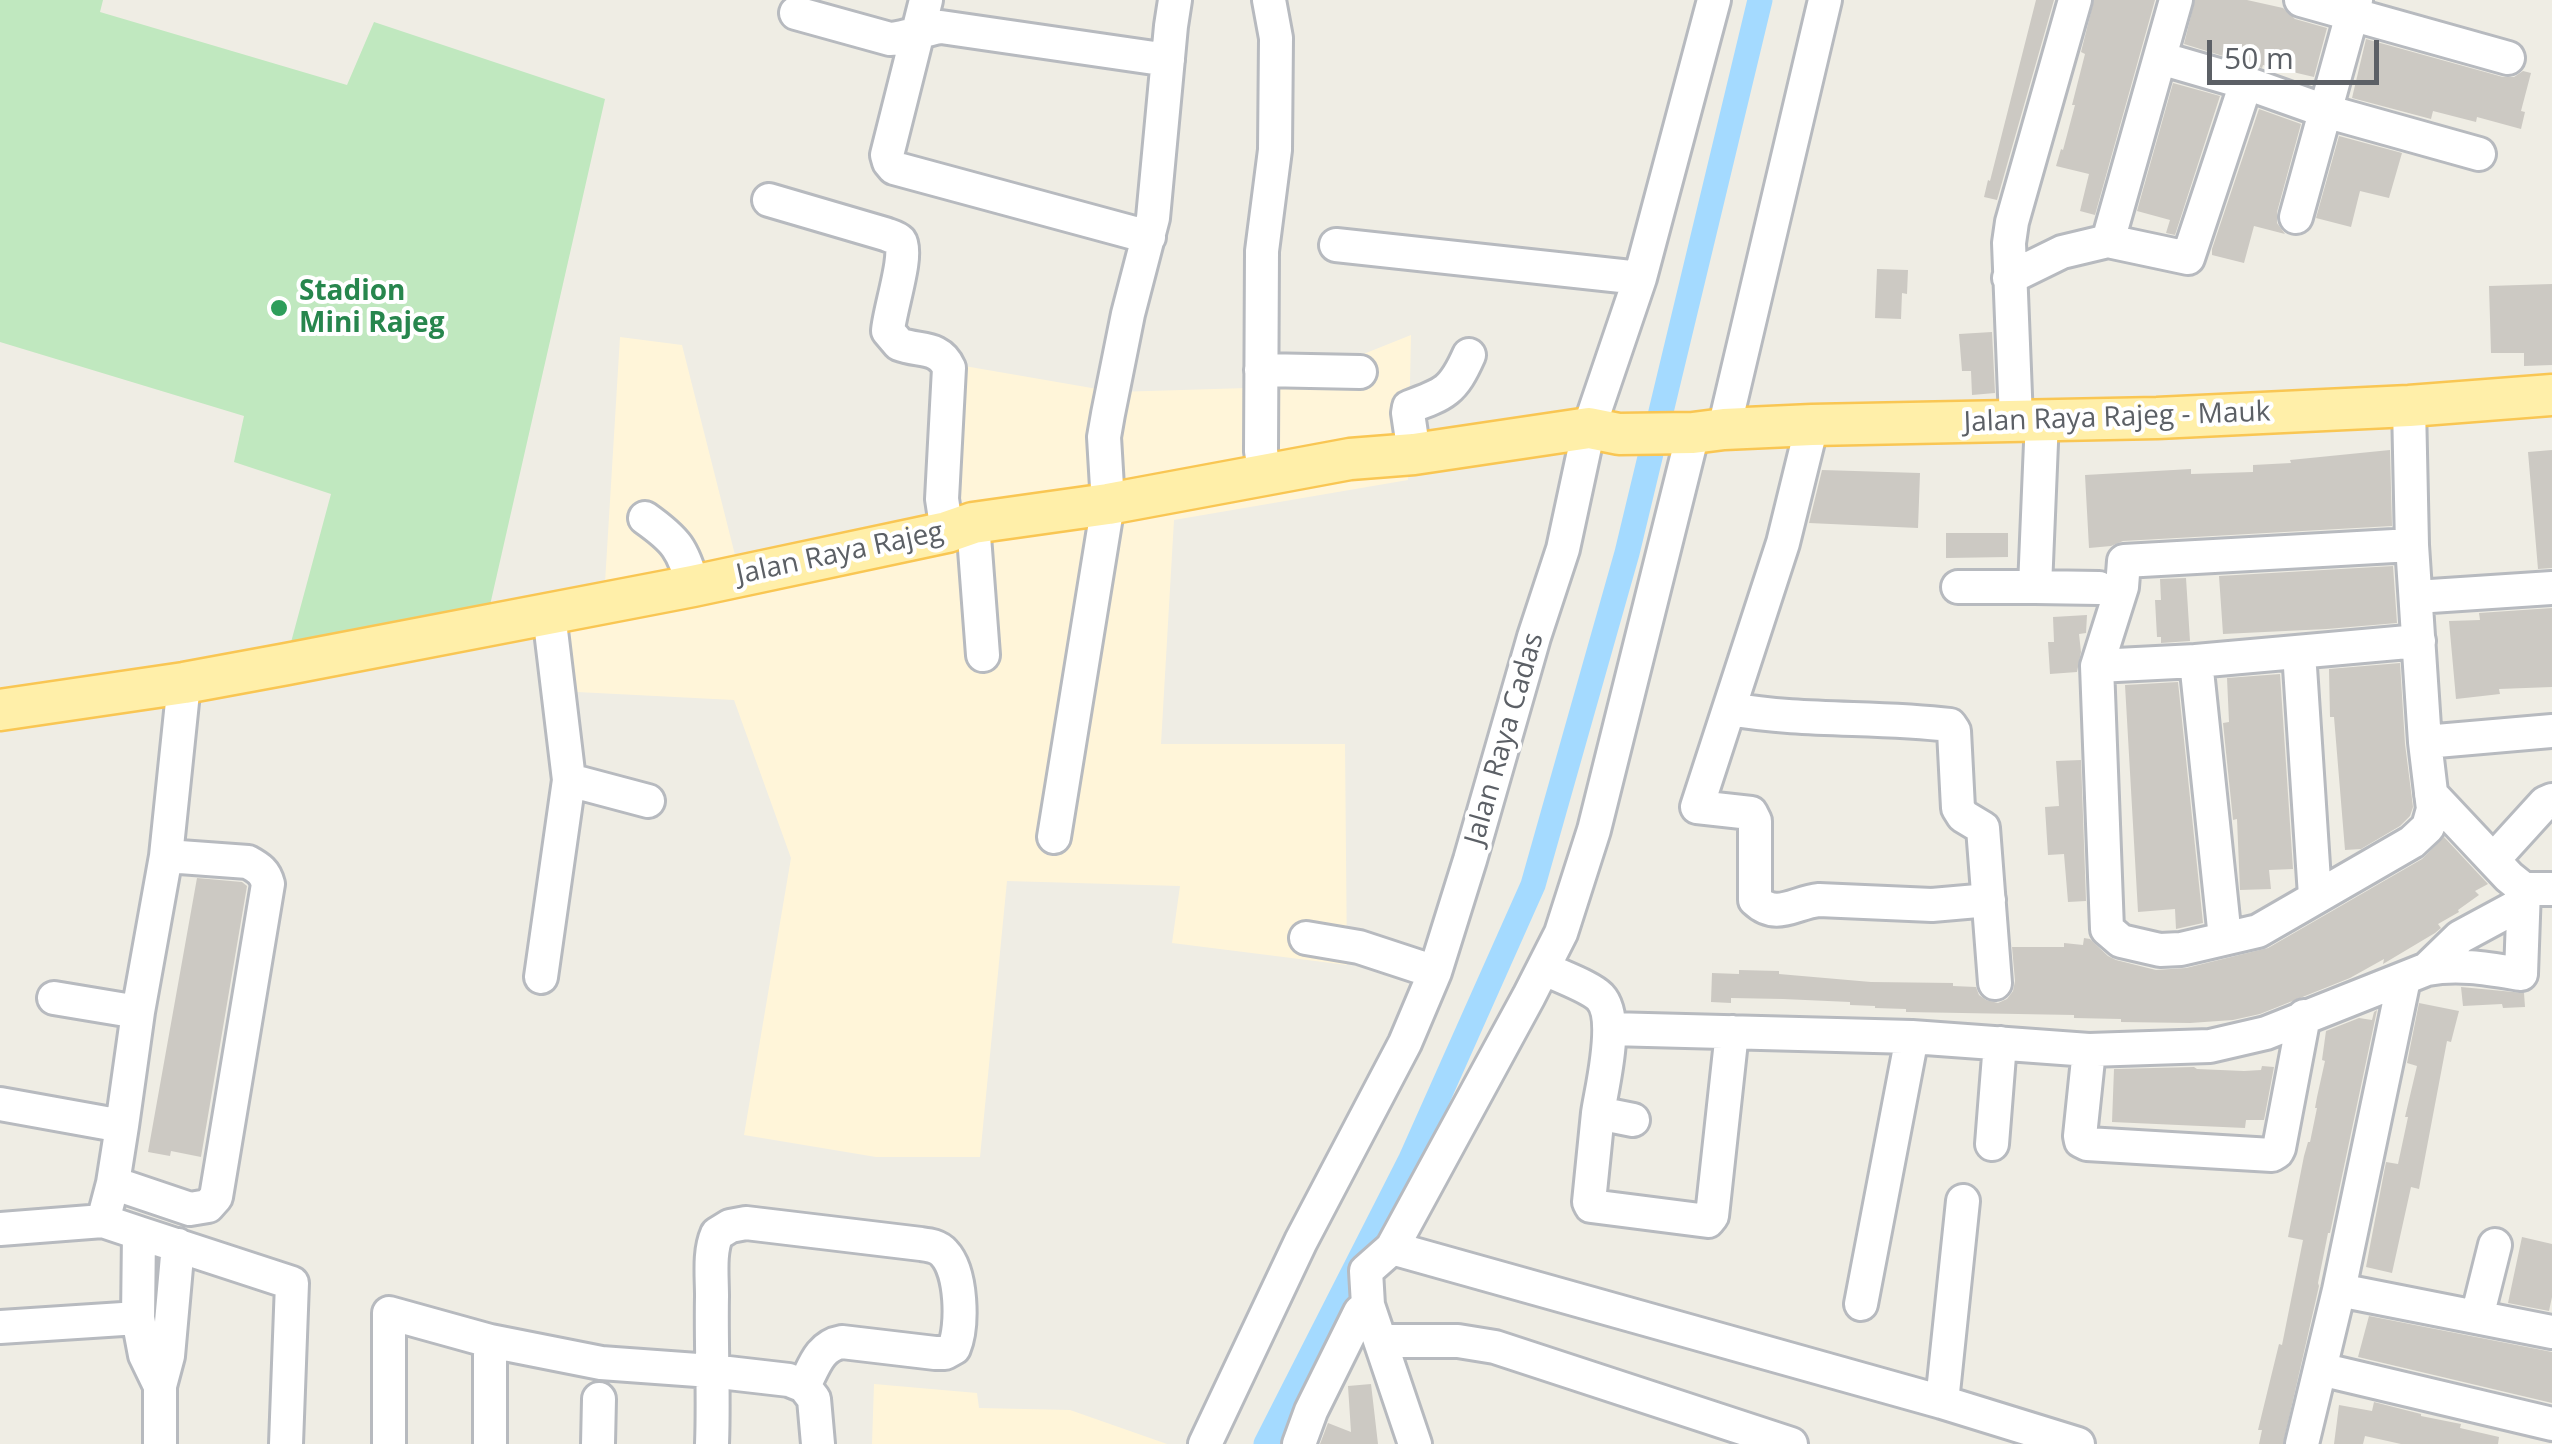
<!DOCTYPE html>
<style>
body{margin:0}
#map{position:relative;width:2552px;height:1444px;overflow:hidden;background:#efede4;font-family:"Open Sans",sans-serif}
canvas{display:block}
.scale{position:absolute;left:2207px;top:40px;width:172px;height:45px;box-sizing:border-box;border:5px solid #5c6066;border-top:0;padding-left:12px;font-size:30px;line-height:35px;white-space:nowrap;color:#5c6066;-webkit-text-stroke:8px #fff;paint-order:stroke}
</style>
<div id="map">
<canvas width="2552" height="1444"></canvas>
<div class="scale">50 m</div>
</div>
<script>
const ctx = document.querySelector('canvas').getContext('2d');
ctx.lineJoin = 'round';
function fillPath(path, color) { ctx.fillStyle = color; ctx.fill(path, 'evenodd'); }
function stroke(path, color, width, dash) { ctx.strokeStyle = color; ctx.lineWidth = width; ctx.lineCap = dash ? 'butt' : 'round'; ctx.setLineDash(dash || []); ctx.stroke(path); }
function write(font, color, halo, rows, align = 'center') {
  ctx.font = font + ' "Open Sans",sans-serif'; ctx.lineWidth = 8; ctx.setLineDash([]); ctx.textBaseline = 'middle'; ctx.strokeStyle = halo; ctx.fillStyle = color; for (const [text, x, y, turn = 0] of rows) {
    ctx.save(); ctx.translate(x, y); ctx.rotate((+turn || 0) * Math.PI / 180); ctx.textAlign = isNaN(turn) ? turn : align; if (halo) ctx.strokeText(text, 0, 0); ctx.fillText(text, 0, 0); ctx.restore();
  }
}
fillPath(new Path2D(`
 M1411 335 1408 480 1174 520 1161 744H1345L1347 965 1172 943 1180 886 1007 881 980 1157H876L744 1135 791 858 734 700 577 692 552 644 604 599 620 337 682 345 736 559 947 514V363L1115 392 1281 387Z
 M874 1384 977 1393 979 1408 1070 1410 1167 1444H872Z`), '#fff5d9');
fillPath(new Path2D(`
 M0 0H103L100 12 347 85 374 22 605 99 488 614 290 646 331 494 234 462 244 416 0 342Z`), '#c0e8bf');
stroke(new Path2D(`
 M1266 1444 1410 1161 1533 885 1627 553 1760 0`), '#a4daff', 25);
fillPath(new Path2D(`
 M2036 0H2054L1997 200 1984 197 1988 180 1990 181Z
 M2094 0H2155L2095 215 2080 211 2089 174 2056 166 2061 149 2063 150 2075 105H2072L2085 54 2081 52Z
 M2195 0H2247L2283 8 2295 19 2327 28 2314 77 2263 65 2262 68 2184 44Z
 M2366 39 2503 77H2514L2523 71 2531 73 2521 111 2525 112 2521 129 2477 117 2476 122 2433 111 2431 119 2352 98Z
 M2173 83 2220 96 2175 235 2166 233 2170 220 2137 211Z
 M2259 109 2301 124 2277 212V223L2285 234 2254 226 2244 263 2212 255V249Z
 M2339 136 2402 153 2389 198 2360 191 2351 227 2316 218Z
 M1877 269 1908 270 1907 294 1902 293 1901 319 1875 318Z
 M2552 284V365L2524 366V353H2491L2489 286Z
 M1992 332 1995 393 1972 395 1971 371H1962L1959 334Z
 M2390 450 2392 526 2123 541 2111 546 2089 548 2085 475 2191 469V474L2253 472V465L2291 463 2290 460Z
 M2552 450V568L2538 569 2528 452Z
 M1822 470 1920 473 1918 528 1809 523Z
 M1946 533H2008V557L1946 558Z
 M2393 566 2397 623 2327 629 2223 634 2219 576Z
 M2186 578 2190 641 2161 643V637H2157L2155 600H2161L2160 579Z
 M2552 608V687L2499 689 2500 694 2456 699 2449 621 2480 620 2479 613Z
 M2087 615 2086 633 2079 634 2081 652 2077 672 2050 674 2048 642H2054L2053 617Z
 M2400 663 2405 744 2413 807 2410 816 2400 826 2361 849 2345 850 2334 717H2330L2329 669Z
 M2280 674 2293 869 2269 870 2271 889 2240 890 2237 819 2233 820 2223 723 2229 722 2227 678Z
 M2178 682 2203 923 2176 929 2175 909 2138 912 2125 685Z
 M2081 760 2086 901 2068 902 2064 854 2048 855 2045 807 2059 806 2056 761Z
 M2444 837 2488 884 2475 891 2479 895 2458 910 2459 912 2438 924 2441 928 2435 933 2383 964 2384 959 2350 978 2260 1014 2233 1020 2190 1023 2121 1022V1019L2074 1018V1015L1906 1012V1009L1875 1008V1006L1850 1005V1002L1783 999 1731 998V1003L1711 1002 1712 973 1739 974V970L1779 971V974L1871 982 1953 983V986L1976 987 1979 995 1986 1000 1998 1003 2007 999 2013 991 2015 981 2012 947H2064V943L2083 945 2084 938 2090 939 2108 956 2116 960 2156 970 2186 968 2268 948 2422 859Z
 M197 878 242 882 247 886 201 1157 171 1151 170 1156 148 1152Z
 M2461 987 2524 993 2525 1007 2503 1008 2502 1004 2463 1006Z
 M2419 1003 2459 1011 2451 1042 2447 1041 2419 1189 2411 1187 2392 1273 2366 1267 2386 1162 2398 1164 2408 1117H2405L2417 1066 2407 1063Z
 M2377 1010 2330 1233H2328L2318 1283 2319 1286 2283 1444H2259L2262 1430H2258L2279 1344 2282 1345 2303 1240 2288 1237 2304 1156 2308 1142H2310L2317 1108H2315L2317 1097 2325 1061 2322 1060 2326 1031 2359 1018 2372 1020 2374 1012Z
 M2262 1066 2274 1067 2264 1120H2246L2245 1128 2112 1122 2114 1069 2194 1067 2197 1069 2244 1071 2261 1070Z
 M2522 1237 2552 1244V1297L2549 1311 2508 1303Z
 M2369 1316 2552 1352V1403L2358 1357Z
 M1371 1384 1378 1444H1320L1328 1423 1351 1432 1348 1386Z
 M2374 1402 2421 1414V1416L2461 1424 2460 1428 2499 1437 2498 1444H2401L2365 1436 2363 1444H2334L2339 1405 2372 1411Z`), '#ccc9c3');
const minor = new Path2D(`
 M926 0 887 155 889 162 894 168 1149 237
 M2301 0 2508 58
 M796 13 890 39C908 38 923 29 941 27L1168 60
 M2160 58 2246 83 2325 111 2479 154
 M769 200 885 234C890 236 896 237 900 241 909 253 889 312 888 331L899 344C919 352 939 345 949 368L942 499 947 532
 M2296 217 2356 0
 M2108 241 2188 258 2246 83
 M1336 245 1640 278
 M2009 278 2062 252 2108 241 2176 0
 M1261 370 1360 372
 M2409 406 2412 545 2425 742 2433 809 2428 827 2412 842 2258 931 2181 949 2160 950 2121 941 2107 929 2097 666 2122 587 2124 561 2412 545
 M2042 419 2035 587 2099 588
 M2016 420 2009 243 2012 222 2075 0
 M1812 425 1783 543 1697 807 1751 813 1755 821V900C1777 921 1795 902 1819 900L1932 905 1989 900
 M1724 429 1825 0
 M1414 454 1408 413 1409 407C1445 394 1453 391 1469 355
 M1265 476 1261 451 1262 251 1275 150 1276 38 1269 0
 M645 518C676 540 683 549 693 586
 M973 523 983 655
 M1958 587H2035
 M2416 597 2552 588
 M2299 652 2315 896
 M2196 661 2225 938
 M2097 666 2196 661 2419 641
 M1730 709C1803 722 1877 716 1950 725L1954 731 1958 808 1963 816 1983 828 1995 983
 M2425 742 2552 731
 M569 780 648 801
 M2431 794 2509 877 2524 889H2552
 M1054 837 1108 504 1104 437 1108 414 1128 314 1153 218 1171 26 1175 0
 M2494 859 2545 803 2552 800
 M1306 938 1359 947 1435 972
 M1544 968C1558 976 1589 986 1600 997 1620 1018 1602 1086 1598 1113L1633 1120
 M2427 969 2460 937 2523 903
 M541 977 569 780 549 614
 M54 998 138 1012
 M1610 1029 1912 1037
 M2089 1050 2080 1136 2081 1141 2087 1144 2272 1155 2277 1152 2279 1148 2304 1016
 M0 1104 122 1126 138 1012 166 856 184 683
 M1598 1113 1589 1202 1591 1206 1708 1221 1712 1216 1732 1032
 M122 1126 113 1183 103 1221 139 1233 138 1318 145 1355 160 1386
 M1992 1144 2000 1043
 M113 1183 190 1209 208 1206 216 1197 268 884C265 872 259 868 248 862L166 856
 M0 1229 103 1221
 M139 1233 292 1283 286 1444
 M1392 1248 1942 1402 2078 1444
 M2339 1290 2552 1332
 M1861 1304 1912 1037 2089 1050 2210 1046 2266 1033 2427 969C2459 963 2490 969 2521 974L2524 889
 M2477 1317 2495 1245
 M0 1327 138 1318
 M1382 1341H1458L1495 1347 1791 1444
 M2320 1369 2552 1424
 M1942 1402 1963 1201
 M160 1444V1386L168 1356 178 1245
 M389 1444V1313L490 1341 601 1363 711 1371 789 1380 804 1386 814 1399 818 1444
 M490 1444V1341
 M598 1444 599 1399
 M712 1444C714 1395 711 1345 712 1296 712 1276 709 1252 717 1234L730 1226 746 1223 921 1244C929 1245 938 1246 944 1253 962 1272 963 1326 954 1348L945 1353H935L842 1342C819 1346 814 1367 804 1386
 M1205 1444 1301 1241 1405 1043 1435 972 1470 860 1534 637 1563 549 1589 428 1640 278 1714 0
 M1299 1444 1311 1411 1360 1312 1368 1305
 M1415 1444 1368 1305 1366 1271 1392 1248 1529 996 1561 933 1594 830 1693 433
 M2302 1444 2339 1290 2404 979`);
const major = new Path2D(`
 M0 710 184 683 287 664 693 586 947 532 973 523 1108 504 1350 459 1414 454 1589 428 1619 434 1693 433 1724 429 1812 425 2157 418 2409 406 2552 395`);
stroke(minor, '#b7babf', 38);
stroke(major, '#f9c653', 45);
stroke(minor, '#fff', 32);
stroke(major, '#ffefa9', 40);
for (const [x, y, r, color] of [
 [279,308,10,"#2e9e5b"]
]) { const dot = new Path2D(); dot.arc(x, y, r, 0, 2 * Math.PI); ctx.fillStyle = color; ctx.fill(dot); stroke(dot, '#fff', 4); }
write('bold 28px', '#27864d', '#fff', [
 ["Stadion",299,292],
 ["Mini Rajeg",299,324]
], 'left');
write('28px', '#5c6066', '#fff', [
 ["Jalan Raya Rajeg - Mauk",2117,418,-2],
 ["Jalan Raya Rajeg",840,554,-12],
 ["Jalan Raya Cadas",1505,739,-74]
]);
</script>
